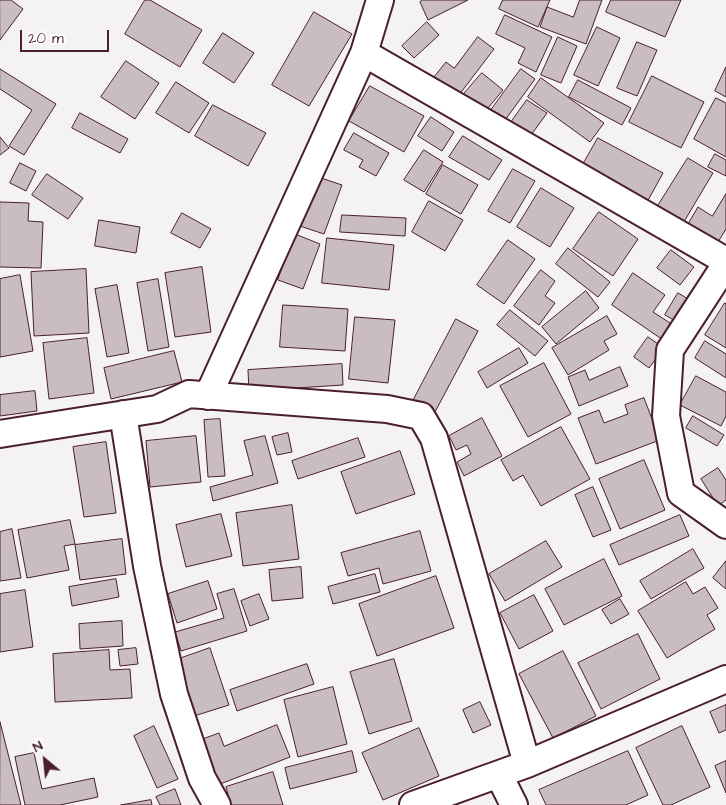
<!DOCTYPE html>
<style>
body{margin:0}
#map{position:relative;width:726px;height:805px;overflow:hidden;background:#f4f2f2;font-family:"Architects Daughter",sans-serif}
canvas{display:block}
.north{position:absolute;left:20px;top:735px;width:50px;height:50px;-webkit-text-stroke:4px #fff;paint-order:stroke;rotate:332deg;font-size:14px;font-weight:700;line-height:20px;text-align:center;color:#4a1f2b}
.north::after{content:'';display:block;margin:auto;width:18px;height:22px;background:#4a1f2b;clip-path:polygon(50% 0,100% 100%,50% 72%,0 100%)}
.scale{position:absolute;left:20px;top:30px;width:89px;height:22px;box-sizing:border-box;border:2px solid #4a1f2b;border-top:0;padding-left:6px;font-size:15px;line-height:18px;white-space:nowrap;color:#4a1f2b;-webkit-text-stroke:4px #fff;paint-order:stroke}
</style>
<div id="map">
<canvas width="726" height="805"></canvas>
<div class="north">N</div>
<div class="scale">20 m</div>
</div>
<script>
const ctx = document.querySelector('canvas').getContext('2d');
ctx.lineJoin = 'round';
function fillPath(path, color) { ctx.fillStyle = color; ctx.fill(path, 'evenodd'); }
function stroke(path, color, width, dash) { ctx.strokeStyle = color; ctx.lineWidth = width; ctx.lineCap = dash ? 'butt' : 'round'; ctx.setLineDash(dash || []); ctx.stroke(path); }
const building = new Path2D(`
 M0 0H11L23 9 0 40Z
 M145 0H150L202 30 180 67 125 34Z
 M423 0H468L428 20 420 2Z
 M503 0H550L538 27 499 9Z
 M580 0H602L586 44 540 27 547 7 573 17Z
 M611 0H681L665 37 606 12Z
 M314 12 352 34 309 106 272 85Z
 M505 15 552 37 536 72 518 63 525 48 496 34Z
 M427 22 439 35 414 58 402 46Z
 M597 27 620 38 598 86 574 75Z
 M223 33 254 53 234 83 203 63Z
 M478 37 494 49 459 95 434 77 446 62 454 68Z
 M558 37 577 46 561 83 541 75Z
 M637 42 657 50 637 96 617 88Z
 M126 61 159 83 135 119 101 97Z
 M726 67V97L715 91Z
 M0 69 56 104 24 155 9 146 32 110 0 89Z
 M521 69 535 79 500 127 486 117Z
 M482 73 503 90 483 114 462 96Z
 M652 76 704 102 681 148 629 122Z
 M541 78 604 123 590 142 528 97Z
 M578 80 631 108 622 125 569 97Z
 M176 82 209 103 189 133 156 113Z
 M370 86 424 116 404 152 349 121Z
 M716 98 726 103V157L694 139Z
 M527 100 547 113 526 142 507 128Z
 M213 105 266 133 248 166 195 136Z
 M80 113 128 139 120 153 72 128Z
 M431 117 454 132 442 151 418 136Z
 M354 133 389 153 376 176 359 167 363 160 344 150Z
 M463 136 502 160 489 180 449 157Z
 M0 137 9 148 0 155Z
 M598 138 663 173 646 204 581 168Z
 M424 150 443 162 424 192 404 180Z
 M715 154 726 160V176L708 167Z
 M688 158 713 173 682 225 656 209Z
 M20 163 36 171 26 191 10 183Z
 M443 165 478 185 461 214 426 194Z
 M513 169 535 181 510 223 488 211Z
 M47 174 83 198 68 219 32 195Z
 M315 176 342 185 324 234 297 225Z
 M541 188 574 208 550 247 517 227Z
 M726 194V229L715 247 685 229 698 207 712 216Z
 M429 201 463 220 445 251 412 232Z
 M0 202 29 203 28 221 43 222 41 268 0 267Z
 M599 212 638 239 613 276 573 249Z
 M182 213 211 229 200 248 171 233Z
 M342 215 406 218 405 236 340 232Z
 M99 220 140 227 136 253 95 246Z
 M295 234 320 244 303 289 278 280Z
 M327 238 394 245 389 290 322 283Z
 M508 240 535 259 504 304 477 285Z
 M568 248 610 282 598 297 556 264Z
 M671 250 694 267 680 285 657 268Z
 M202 267 211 332 175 337 165 273Z
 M86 269 89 333 34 336 31 272Z
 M541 270 555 281 545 296 555 303 539 325 514 306Z
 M633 273 665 295 653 312 676 327 666 342 612 305Z
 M20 275 33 351 0 357V279Z
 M158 279 169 347 148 351 137 283Z
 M117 285 129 353 107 357 95 289Z
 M586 291 599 308 556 344 542 327Z
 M678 293 695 303 682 325 665 315Z
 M725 303 726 304V348L705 335Z
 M283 305 348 309 345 351 280 347Z
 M510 310 548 341 535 356 497 325Z
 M607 316 617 334 604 341 609 350 568 375 552 348Z
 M355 317 395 320 388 383 349 379Z
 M456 319 478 331 435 412 413 401Z
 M648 337 664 348 649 368 634 357Z
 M87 338 94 393 49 399 43 343Z
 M705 341 726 354V378L695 358Z
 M519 348 528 363 487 388 478 372Z
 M174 351 182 382 111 399 104 368Z
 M544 363 571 414 528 437 500 386Z
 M342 364 343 385 249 391 248 370Z
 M620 367 628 386 579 406 568 377 585 370 589 380Z
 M696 376 726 392V416L721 426 680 405Z
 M35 391 37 411 0 416V395Z
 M644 398 660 440 596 464 578 418 599 410 604 423 628 414 625 405Z
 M693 416 724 435 717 446 686 428Z
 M482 418 502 456 464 476 457 462 471 454 467 445 456 450 449 436Z
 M220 419 225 476 208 477 204 420Z
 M561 427 590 479 541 506 523 475 513 481 501 460Z
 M288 433 292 452 277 455 272 437Z
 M196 436 201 482 150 487 146 441Z
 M265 436 278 483 213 501 210 487 253 475 244 441Z
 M358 438 365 457 298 479 292 461Z
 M106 442 116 513 84 517 73 447Z
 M400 451 415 494 356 514 341 472Z
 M644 460 665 510 620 529 599 479Z
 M718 468 726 480V500L718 506 701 479Z
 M593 487 611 530 593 537 575 495Z
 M292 505 299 559 243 566 236 513Z
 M221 514 232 556 186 567 176 525Z
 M680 515 689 536 619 565 610 545Z
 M70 520 75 544 64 546 69 570 27 578 18 530Z
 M12 529 21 578 0 581V532Z
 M420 531 431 571 383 584 379 568 348 576 341 553Z
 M122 539 126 574 80 580 75 545Z
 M546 541 562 567 505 601 489 574Z
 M693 549 704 568 651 599 640 581Z
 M604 559 622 596 564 625 545 589Z
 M726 561V589L713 578Z
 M301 567 303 598 272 601 269 570Z
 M375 574 380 592 333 604 328 587Z
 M436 576 454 628 377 656 359 604Z
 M116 579 119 597 72 606 69 587Z
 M208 581 217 609 177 623 168 594Z
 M686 582 693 594 705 587 718 608 707 615 715 629 667 658 638 611Z
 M234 589 247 631 181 651 175 632 224 618 217 594Z
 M25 590 33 647 0 652V594Z
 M259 594 269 619 250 626 241 601Z
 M534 595 553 631 519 649 500 613Z
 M620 599 629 614 611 624 602 610Z
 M122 621 123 646 80 649 79 624Z
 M638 634 660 679 601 709 578 663Z
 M136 648 138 664 120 666 118 650Z
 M210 648 229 705 194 716 176 660Z
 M109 650 110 670 130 669 132 698 55 702 53 654Z
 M563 651 596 716 553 738 519 674Z
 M394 659 412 721 369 734 350 672Z
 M307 664 314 684 237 711 230 690Z
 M333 687 347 744 298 757 284 700Z
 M480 702 491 725 473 733 463 710Z
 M726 705V730L719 733 710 712Z
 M0 722 21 805H0Z
 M277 725 290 757 215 786 197 741 219 733 224 746Z
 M154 726 178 779 157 788 134 736Z
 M682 726 710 787 671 805H663L636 748Z
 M419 728 439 776 383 800 362 753Z
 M352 751 357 772 290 789 285 768Z
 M628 751 648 795 626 805H546L539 790Z
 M34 753 42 789 94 778 98 797 60 805H25L15 757Z
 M726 761V793L715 766Z
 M273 772 283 805H231L226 787Z
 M175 789 181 805H160L156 797Z
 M151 800 152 805H121Z`);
fillPath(building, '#cabdc1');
stroke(building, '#4a1f2b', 1);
const minor = new Path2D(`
 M364 53 726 261
 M726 264 670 350 666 416 681 493 726 525
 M208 396 364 53 380 0
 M123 414 147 566 174 694 202 778 217 805
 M0 434 157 409 189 394 387 409 421 416 434 438 527 764
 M499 775 514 805
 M413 805 527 764 726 679`);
stroke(minor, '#4a1f2b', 30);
stroke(minor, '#fff', 26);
</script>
